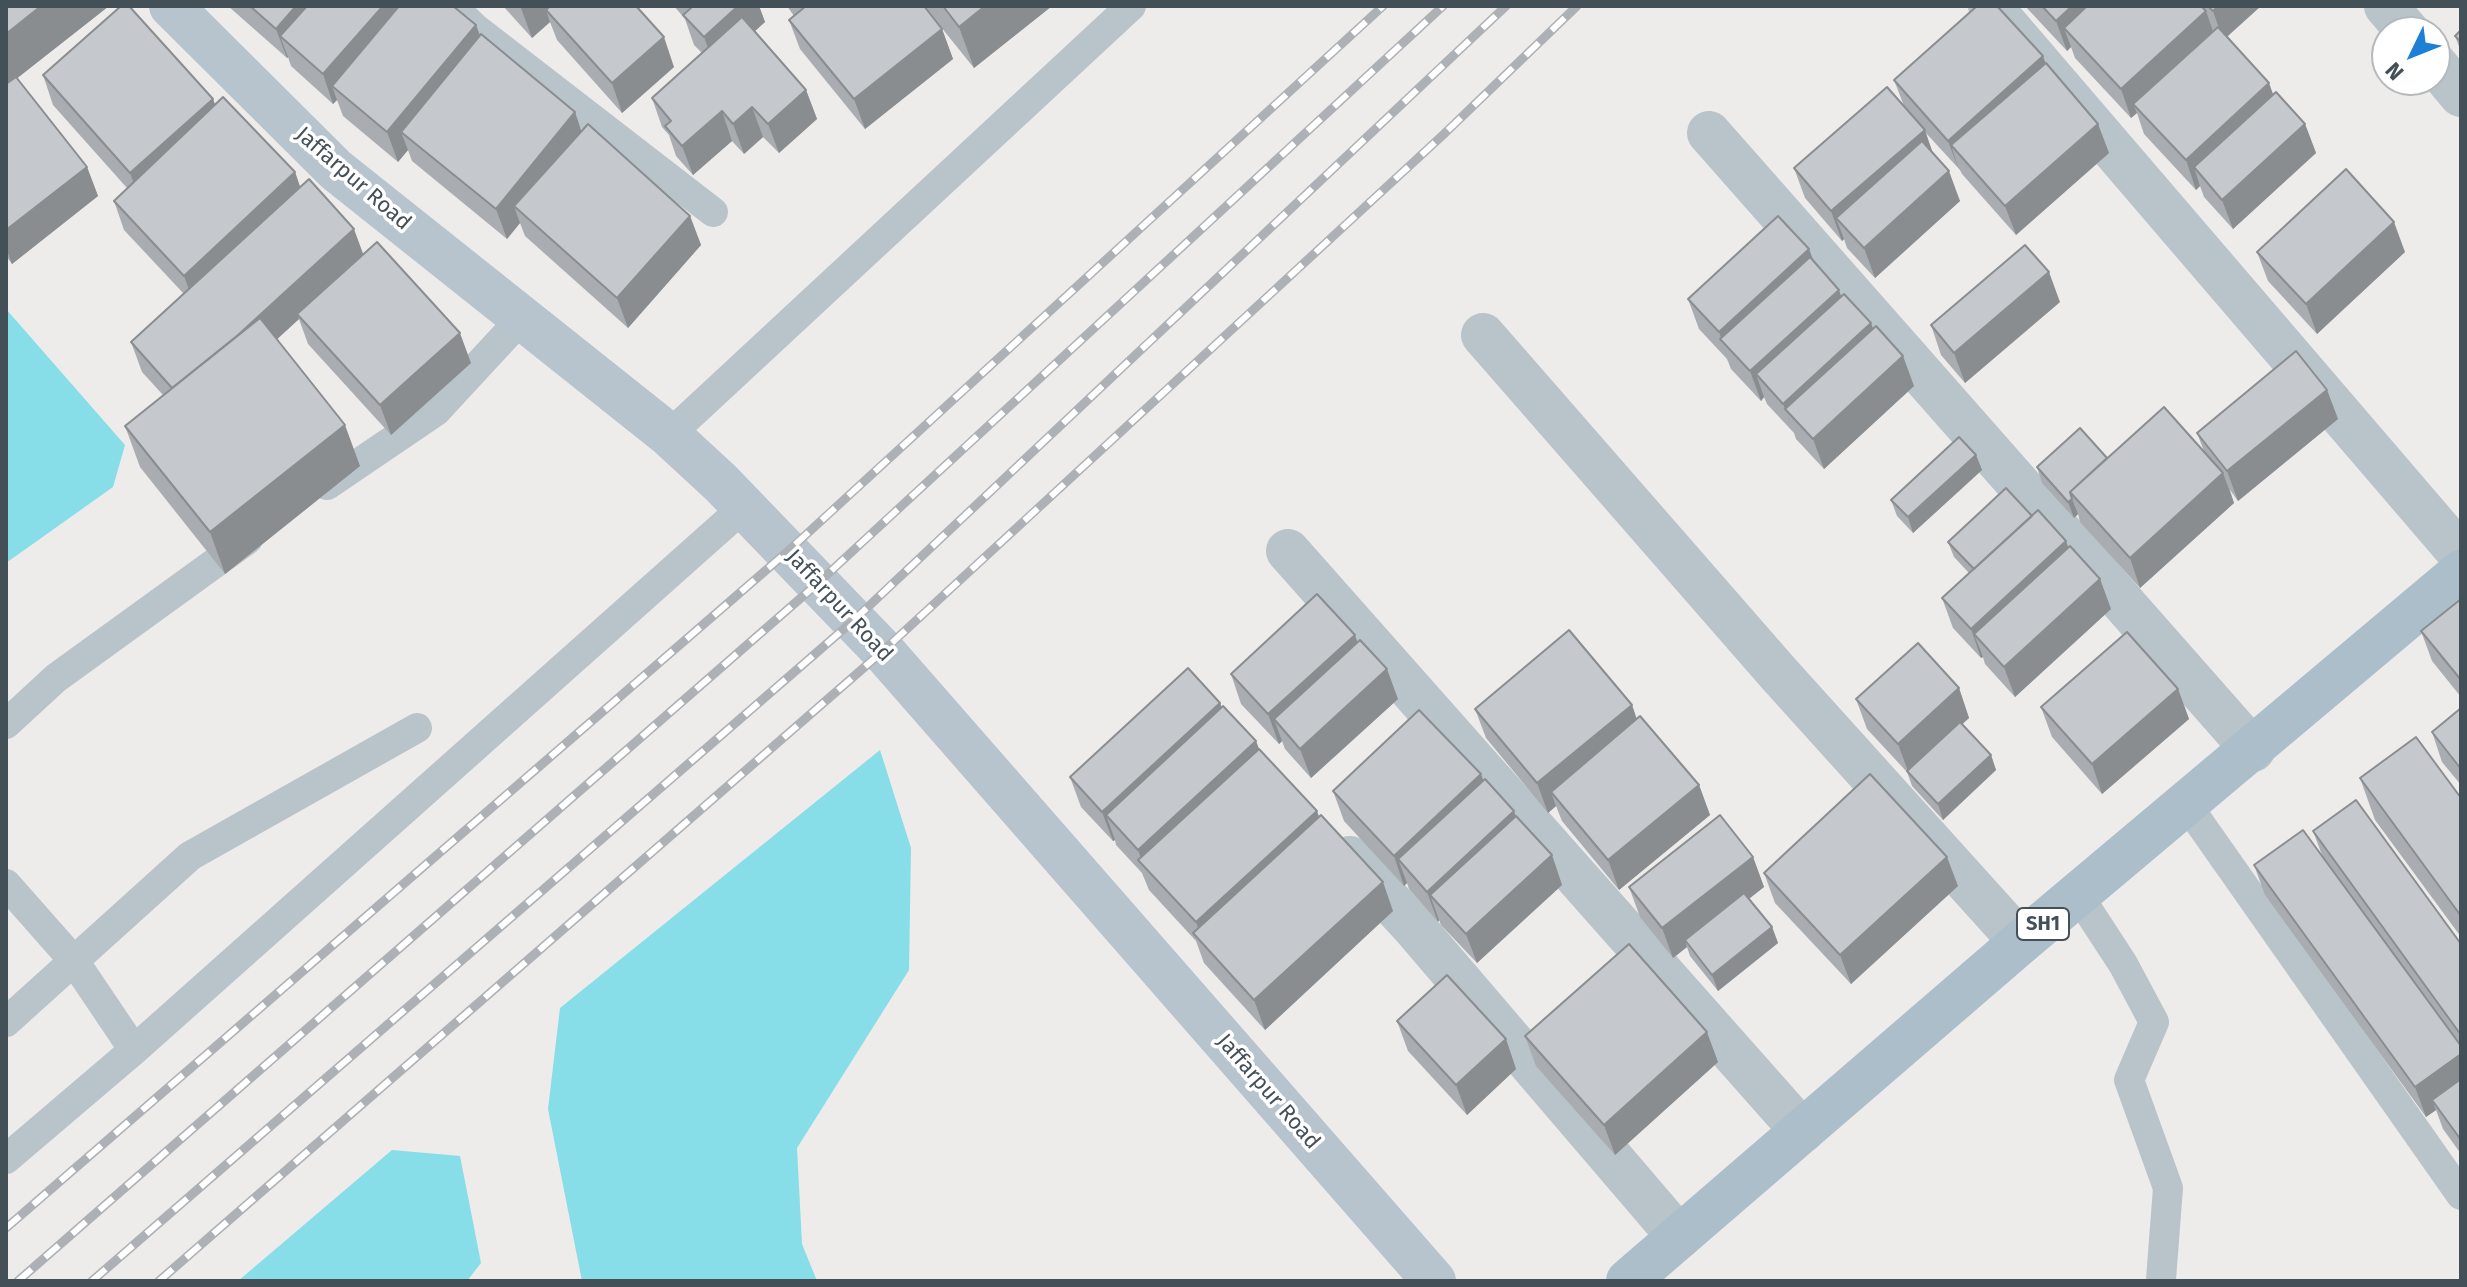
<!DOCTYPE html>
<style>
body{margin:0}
#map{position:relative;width:2467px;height:1287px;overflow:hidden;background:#eeebeb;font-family:"Fira Sans",sans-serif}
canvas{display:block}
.frame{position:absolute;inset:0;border:8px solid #445058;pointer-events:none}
.north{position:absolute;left:2371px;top:16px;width:80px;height:80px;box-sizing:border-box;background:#fff;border:2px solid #b4b9bc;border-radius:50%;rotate:227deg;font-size:22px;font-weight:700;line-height:32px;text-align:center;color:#445058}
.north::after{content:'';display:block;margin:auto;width:28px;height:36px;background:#1d7fd5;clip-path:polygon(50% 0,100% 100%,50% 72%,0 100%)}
</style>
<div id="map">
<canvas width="2467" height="1287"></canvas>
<div class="frame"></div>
<div class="north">N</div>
</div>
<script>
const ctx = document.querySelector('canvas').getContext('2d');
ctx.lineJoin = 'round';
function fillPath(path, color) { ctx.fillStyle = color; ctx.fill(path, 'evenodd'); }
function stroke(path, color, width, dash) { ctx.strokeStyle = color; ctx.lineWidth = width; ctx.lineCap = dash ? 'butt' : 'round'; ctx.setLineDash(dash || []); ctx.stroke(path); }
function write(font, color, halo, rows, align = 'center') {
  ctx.font = font + ' "Fira Sans",sans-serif'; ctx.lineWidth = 7; ctx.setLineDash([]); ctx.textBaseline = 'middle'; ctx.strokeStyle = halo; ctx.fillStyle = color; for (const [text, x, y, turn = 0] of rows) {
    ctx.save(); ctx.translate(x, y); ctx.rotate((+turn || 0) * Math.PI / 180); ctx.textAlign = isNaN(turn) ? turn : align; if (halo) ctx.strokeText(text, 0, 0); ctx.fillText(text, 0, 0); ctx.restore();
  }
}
fillPath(new Path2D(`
 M6 309 125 445 113 487 6 563Z
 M880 750 911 848 909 970 797 1148 802 1244 817 1281H582L548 1109 560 1008Z
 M392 1150 460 1156 481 1263 467 1281H238Z`), '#87dde8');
stroke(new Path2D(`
 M452 6 475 28 713 212
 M669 435 1131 6
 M327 485 436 411 522 318
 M6 724 56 678 248 539
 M2187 805 2461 1195
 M6 884 74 961 134 1050
 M2078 895 2123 964 2154 1022 2129 1080 2168 1188 2161 1279
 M6 1022 190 856 417 728
 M6 1159 134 1050 744 507`), '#b9c4ca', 30);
stroke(new Path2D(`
 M1990 6 2461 555
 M2386 6 2408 32
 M2435 64 2461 95
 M1709 133 2253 750
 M1483 335 1779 674 2021 942
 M1288 551 1802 1131
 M1350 858 1412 925 1679 1237`), '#b9c4ca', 44);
stroke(new Path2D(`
 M171 6 336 170 669 435 721 483 883 651 1434 1281`), '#b7c4cd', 44);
stroke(new Path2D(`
 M1628 1281 2021 942 2461 572`), '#abbeca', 44);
const rail = new Path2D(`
 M6 1228 787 552 1383 6
 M18 1281 818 583 1443 6
 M92 1281 853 621 1506 6
 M159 1281 883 651 1444 134 1577 6`);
stroke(rail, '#adb1b5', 9);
stroke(rail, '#fff', 6, [18]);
fillPath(new Path2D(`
 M6 6H109L17 78 87 167 98 196 12 264 6 256Z
 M228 6H453L476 25 480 35 575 112 581 131 690 216 701 245 628 328 525 236 520 223 507 239 412 161 408 150 398 162 343 116 337 100 333 104 291 66 288 57 287 58Z
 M503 6H636L674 67 622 113 557 40 550 22 532 38Z
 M674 6H759L765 22 755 31 806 90 817 119 779 153 763 137 744 154 732 141 693 175 676 156 669 135 662 127 652 98 702 53 694 45 685 19Z
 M787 6H924L942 29 953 59 865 129 800 49 789 20 794 16Z
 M924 6H1052L974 68Z
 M2025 6H2261L2227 37 2273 94 2305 124 2316 153 2233 229 2204 197 2200 186 2196 190 2144 134 2137 113 2131 118 2075 58 2071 47 2067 51Z
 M2461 30V52L2455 36Z
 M2043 56 2045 63 2098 124 2109 153 2016 235 1962 174 1960 170 1925 132 1933 153 1960 201 1875 278 1847 248 1844 239 1842 241 1805 198 1794 168 1904 106 1894 80Z
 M43 75 213 99 215 105 295 172 300 187 363 254 471 363 391 435 308 344 299 319 277 339 360 466 225 574 140 467 125 426 163 395 142 372 131 342 184 294 124 230 114 201 127 188 53 105Z
 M1809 249 1813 261 1841 296 1873 329 1914 386 1824 469 1796 439 1794 433 1767 404 1764 397 1761 401 1731 369 1727 359 1699 329 1688 299Z
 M2257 252H2405L2317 334 2268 281Z
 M2060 302 1965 383 1941 355 1931 325Z
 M2327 390 2338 419 2238 501 2230 490 2234 503 2140 588 2080 522 2078 514 2074 518 2042 483 2037 467 2107 458 2204 451 2197 433Z
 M1976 455 1982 470 1913 533 1897 516 1891 500Z
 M2032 516 2066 541 2068 548 2100 579 2111 609 2015 697 1985 664 1983 657 1981 658 1953 628 1942 598 1969 573 1954 557 1948 542Z
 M2461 599V697L2432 661 2421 631Z
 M1357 642 1398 699 1311 778 1285 749 1282 741 1279 744 1241 704 1231 674Z
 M1959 688 1969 718 1962 724 1991 755 1996 770 1943 820 1912 786 1907 772 1867 729 1856 699Z
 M2178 689 2189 719 2102 794 2052 737 2041 707Z
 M1220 703 1222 708 1256 741 1259 749 1319 817 1393 911 1265 1030 1204 963 1196 941 1149 890 1142 873 1116 845 1115 840 1113 841 1081 807 1070 777Z
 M1632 705 1637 720 1699 785 1710 815 1619 890 1562 821 1556 806 1548 813 1486 738 1475 709Z
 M2461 708V785L2442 762 2432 732Z
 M1481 774 1483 781 1552 855 1562 885 1477 963 1441 925 1439 920 1438 922 1409 889 1407 883 1404 886 1344 821 1333 791Z
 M2360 778 2461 798V937L2375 820Z
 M2313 831 2461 944V1154L2443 1129 2436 1110 2426 1117 2265 895 2254 865 2322 855Z
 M1753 857 1764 887 1749 899 1772 927 1778 943 1718 991 1690 956 1687 947 1673 958 1640 917 1629 887Z
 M1764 873 1958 886 1851 984 1775 903Z
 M1397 1021 1506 1039 1516 1069 1467 1115 1408 1051Z
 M1525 1036 1718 1062 1615 1155 1536 1066Z`), '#a9adb1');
fillPath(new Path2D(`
 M41 6H109L6 87V34Z
 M296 6H332L280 36 288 57 287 58 276 29Z
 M383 6H420L332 86 337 100 333 104 323 74Z
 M524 6H568L546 10 550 22 532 38 521 8Z
 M738 6H759L765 22 715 67 704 37Z
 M985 6H1052L974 68 959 27Z
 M2072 6H2114L2064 28 2071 47 2067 51 2056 21Z
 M2218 6H2261L2223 40 2213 11Z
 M2206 11 2216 40 2133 104 2137 113 2131 118 2121 89Z
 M476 25 487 55 401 132 408 150 398 162 387 132Z
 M942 29 953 59 865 129 854 99Z
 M664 37 674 67 622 113 612 83Z
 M2043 56 2054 86 1951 145 1959 170 1948 141Z
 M2269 83 2280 113 2194 167 2200 186 2196 190 2186 160Z
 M806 90 817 119 779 153 768 124Z
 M213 99 224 129 141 203 130 173Z
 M752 107 763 137 744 154 733 124Z
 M722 111 732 141 693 175 682 146Z
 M575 112 585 142 514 206 520 223 507 239 496 209Z
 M2098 124 2109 153 2016 235 2005 206Z
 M2305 124 2316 153 2233 229 2222 200Z
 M1925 130 1935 160 1836 218 1844 239 1842 241 1831 211Z
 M87 167 98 196 12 264 6 248V230Z
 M1949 171 1960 201 1875 278 1864 248Z
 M295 172 305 201 195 306 184 276Z
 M690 216 701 245 628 328 617 298Z
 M2394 222 2405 252 2317 334 2306 304Z
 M354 229 365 259 297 314 299 319 187 422 176 392Z
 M1809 249 1820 278 1722 341 1719 332Z
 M2049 272 2060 302 1965 383 1954 353Z
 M1839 290 1849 319 1756 374 1764 397 1761 401 1750 371Z
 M1871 323 1882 352 1785 409 1794 433 1783 404Z
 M460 333 471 363 391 435 380 405Z
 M1903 356 1914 386 1824 469 1813 439Z
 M2327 390 2338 419 2238 501 2227 471Z
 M345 425 360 466 225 574 210 532Z
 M1976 455 1982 470 1913 533 1908 517Z
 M2223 473 2234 503 2140 588 2130 558Z
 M2072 499 2078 514 2074 518 2068 502Z
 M2066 541 2077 571 1974 634 1983 657 1981 658 1971 629Z
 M2100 579 2111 609 2015 697 2004 667Z
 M1355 635 1365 664 1274 719 1282 741 1279 744 1268 714Z
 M1387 669 1398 699 1311 778 1300 749Z
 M1959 688 1969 718 1909 774 1898 744Z
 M2178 689 2189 719 2102 794 2092 764Z
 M1220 703 1231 733 1106 815 1115 840 1113 841 1102 812Z
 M1632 705 1642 735 1551 792 1556 806 1548 813 1537 783Z
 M1256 741 1267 771 1144 867 1138 850Z
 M1991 755 1996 770 1943 820 1938 804Z
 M1481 774 1492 804 1398 859 1407 883 1404 886 1394 856Z
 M1699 785 1710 815 1619 890 1608 860Z
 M1317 811 1328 841 1204 945 1196 922Z
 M1514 811 1525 841 1430 895 1439 920 1438 922 1427 892Z
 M1552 855 1562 885 1477 963 1466 934Z
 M1753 857 1764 887 1689 945 1685 940 1687 947 1673 958 1662 928Z
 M1947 857 1958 886 1851 984 1840 955Z
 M1383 882 1393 911 1265 1030 1254 1000Z
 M1772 927 1778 943 1718 991 1712 975Z
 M1707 1032 1718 1062 1615 1155 1604 1125Z
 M1506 1039 1516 1069 1467 1115 1456 1085Z
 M2461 1054V1091L2432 1100 2436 1110 2426 1117 2415 1087Z`), '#8a8d90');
const building = new Path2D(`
 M6 6H41L6 34Z
 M121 6H129L213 99 130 173 43 75Z
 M250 6H296L276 29Z
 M307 6H383L323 74 280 36Z
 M399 6H453L476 25 387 132 332 86Z
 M550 6H636L664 37 612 83 546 10Z
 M689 6H738L704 37 683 15 691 8Z
 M806 6H924L942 29 854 99 789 20Z
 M943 6H985L959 27Z
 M1977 6H1997L2043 56 1948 141 1894 80Z
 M2042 6H2072L2056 21Z
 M2087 6H2201L2206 11 2121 89 2064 28Z
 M2208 6H2218L2213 11Z
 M742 17 806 90 768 124 752 107 733 124 722 111 682 146 665 126 671 121 652 98Z
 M2218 27 2269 83 2186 160 2133 104Z
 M2461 30V42L2455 36Z
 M481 34 575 112 496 209 401 132Z
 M2046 63 2098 124 2005 206 1951 145Z
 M16 77 87 167 6 230V84Z
 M1887 87 1925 130 1831 211 1794 168Z
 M2276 92 2305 124 2222 200 2194 167Z
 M223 97 295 172 184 276 114 201Z
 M588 124 690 216 617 298 514 206Z
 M1922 141 1949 171 1864 248 1836 218Z
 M2346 169 2394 222 2306 304 2257 252Z
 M309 179 354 229 238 335 172 388 131 342Z
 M1778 216 1809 249 1719 332 1688 299Z
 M377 242 460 333 380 405 297 314Z
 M2025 245 2049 272 1954 353 1931 325Z
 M1810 257 1839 290 1750 371 1720 339Z
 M1844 294 1871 323 1783 404 1756 374Z
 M260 318 345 425 210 532 125 426Z
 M1876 326 1903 356 1813 439 1785 409Z
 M2296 351 2327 390 2227 471 2197 433Z
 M2164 407 2223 473 2130 558 2070 492Z
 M2080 428 2107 458 2070 492 2072 499 2068 502 2037 467Z
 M1959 437 1976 455 1908 517 1891 500Z
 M2006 488 2032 516 1974 569 1948 542Z
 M2038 510 2066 541 1971 629 1942 598Z
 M2070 546 2100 579 2004 667 1974 634Z
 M1317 594 1355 635 1268 714 1231 674Z
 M2461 599V680L2421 631Z
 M1569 630 1632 705 1537 783 1475 709Z
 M2127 632 2178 689 2092 764 2041 707Z
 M1360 640 1387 669 1300 749 1274 719Z
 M1918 643 1959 688 1898 744 1856 699Z
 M1188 668 1220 703 1102 812 1070 777Z
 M1223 706 1256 741 1138 850 1106 815Z
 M2461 708V769L2432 732Z
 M1419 710 1481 774 1394 856 1333 791Z
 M1640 716 1699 785 1608 860 1551 792Z
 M1960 722 1991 755 1938 804 1907 771Z
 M2416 737 2461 798V916L2360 778Z
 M1259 749 1317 811 1196 922 1138 860Z
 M1870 774 1947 857 1840 955 1764 873Z
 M1485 779 1514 811 1427 892 1398 859Z
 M2356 800 2461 944V1035L2313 831Z
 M1321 815 1383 882 1254 1000 1193 933Z
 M1720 815 1753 857 1662 928 1629 887Z
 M1516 816 1552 855 1466 934 1430 895Z
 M2303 830 2461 1046V1054L2415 1087 2254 865Z
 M1744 893 1772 927 1712 975 1685 940Z
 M1629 944 1707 1032 1604 1125 1525 1036Z
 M1447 975 1506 1039 1456 1085 1397 1021Z
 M2461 1079V1140L2432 1100Z`);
fillPath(building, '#c5c9ce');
stroke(building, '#8a8d90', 2);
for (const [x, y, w] of [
 [2043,924,52]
]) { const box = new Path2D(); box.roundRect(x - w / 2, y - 16, w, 32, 6); ctx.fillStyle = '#fff'; ctx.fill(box); stroke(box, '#445058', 2); }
write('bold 20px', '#445058', null, [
 ["SH1",2043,924]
]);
write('22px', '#445058', '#fff', [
 ["Jaffarpur Road",353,179,41],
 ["Jaffarpur Road",839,606,47],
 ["Jaffarpur Road",1268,1092,49]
]);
</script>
